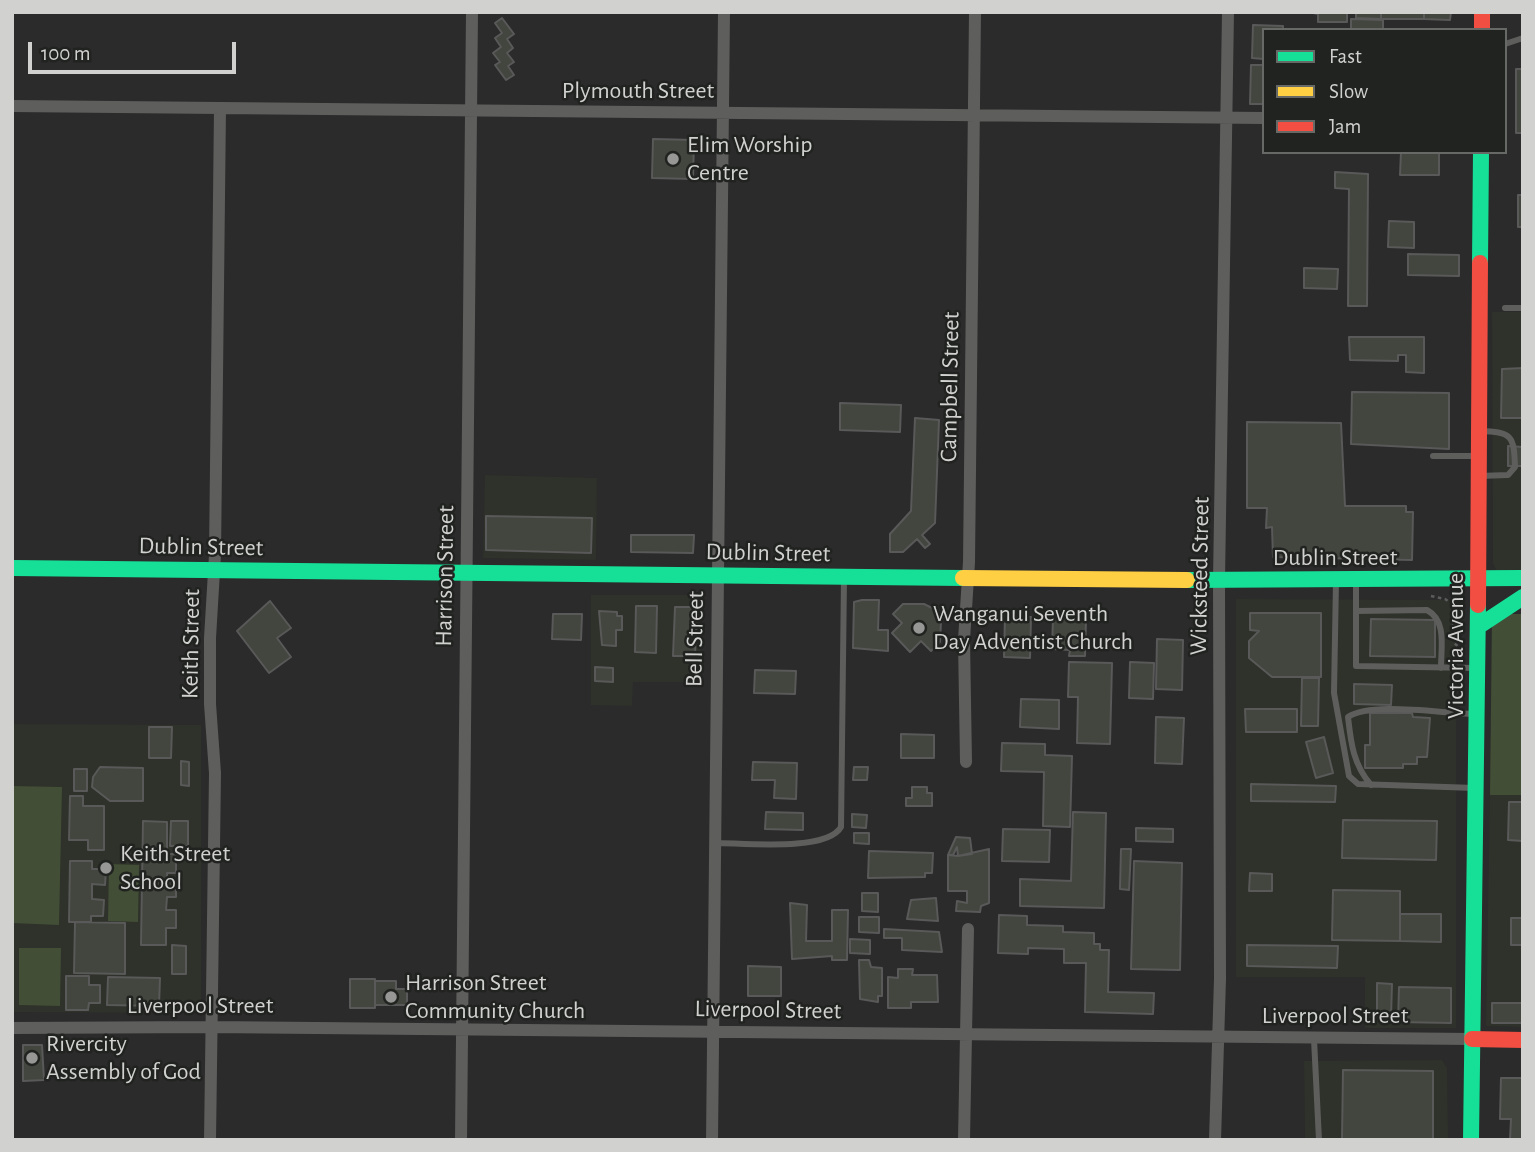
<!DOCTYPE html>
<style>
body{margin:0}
#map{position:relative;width:1535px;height:1152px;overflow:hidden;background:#2b2b2b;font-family:"Alegreya Sans",sans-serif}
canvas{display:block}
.frame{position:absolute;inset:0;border:14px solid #d1d2d0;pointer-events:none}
.legend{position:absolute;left:1262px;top:28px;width:245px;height:126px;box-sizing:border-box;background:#212320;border:2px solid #676966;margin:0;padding:9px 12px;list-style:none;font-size:21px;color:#d1d2d0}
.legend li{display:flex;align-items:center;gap:14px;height:35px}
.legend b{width:35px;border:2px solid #676966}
.scale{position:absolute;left:28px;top:42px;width:208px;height:32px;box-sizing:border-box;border:4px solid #d1d2d0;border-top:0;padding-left:9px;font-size:21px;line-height:24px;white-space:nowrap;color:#d1d2d0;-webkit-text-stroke:5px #212320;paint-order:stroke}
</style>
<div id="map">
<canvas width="1535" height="1152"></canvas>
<div class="frame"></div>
<ul class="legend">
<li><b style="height:9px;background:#16e098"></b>Fast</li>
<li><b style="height:9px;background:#ffcf43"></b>Slow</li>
<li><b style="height:9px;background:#f24e42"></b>Jam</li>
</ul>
<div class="scale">100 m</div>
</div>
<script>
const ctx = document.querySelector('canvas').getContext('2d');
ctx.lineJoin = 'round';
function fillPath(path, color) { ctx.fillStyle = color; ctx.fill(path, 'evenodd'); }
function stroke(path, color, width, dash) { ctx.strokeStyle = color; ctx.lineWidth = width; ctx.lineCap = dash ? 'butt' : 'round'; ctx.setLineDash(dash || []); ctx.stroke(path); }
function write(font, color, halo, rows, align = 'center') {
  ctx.font = font + ' "Alegreya Sans",sans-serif'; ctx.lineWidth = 5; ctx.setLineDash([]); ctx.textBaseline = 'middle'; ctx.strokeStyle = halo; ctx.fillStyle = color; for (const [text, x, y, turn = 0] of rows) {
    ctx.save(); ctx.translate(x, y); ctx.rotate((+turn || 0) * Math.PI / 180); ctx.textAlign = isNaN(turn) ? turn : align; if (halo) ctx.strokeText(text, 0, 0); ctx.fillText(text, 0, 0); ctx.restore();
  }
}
fillPath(new Path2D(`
 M1492 312H1523V572H1497L1493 563Z
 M485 475 597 478 596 560 483 558Z
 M591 595H700V682H633L632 706 591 705Z
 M1236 599 1456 600V1028H1365V977H1236Z
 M12 724 201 725V1013L12 1012Z
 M1490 795H1523V1027L1486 1026Z
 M1442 1060 1447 1068 1448 1140 1226 1139 1305 1138 1304 1061Z`), '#2e322a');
fillPath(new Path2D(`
 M1492 614H1523V795H1490Z
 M12 786 62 787 59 925 12 923Z
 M109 864 139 865 138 922 108 921Z
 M19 948H61L60 1006 19 1005Z`), '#424e35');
const building = new Path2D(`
 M1308 12H1351L1347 13V22H1318V14Z
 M1356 12H1381V19L1356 18Z
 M1381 12H1424V19H1381Z
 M1424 12H1451L1450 20 1424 19Z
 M502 18 514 34 507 39 513 48 507 53 514 62 508 66 514 75 506 80 495 65 500 62 493 53 501 47 495 38 502 33 495 23Z
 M1351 19 1383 20V30H1351Z
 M1253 25 1283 26V30H1264V59L1252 58Z
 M1251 65H1264V104H1250Z
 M1516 69H1523V133H1516Z
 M653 139 694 140 693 179 652 178Z
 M1401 152H1439V175H1400Z
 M1335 172 1368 174 1367 306H1348L1349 189 1335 188Z
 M1518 195H1523V227H1518Z
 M1389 221 1414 222V248L1388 247Z
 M1408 254 1459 255V276L1408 275Z
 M1304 268 1338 269 1337 289 1304 288Z
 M1349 337H1424V373L1406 372V355H1398V361L1350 360Z
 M1523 368V418H1501L1502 369Z
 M1352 392 1449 393V449L1351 444Z
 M840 403 901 405 900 432 840 430Z
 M915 418 939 420 935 523 922 535 930 544 925 548 917 539 903 552H890V534L911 511Z
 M1247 422 1341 423 1345 506H1406V512H1413L1412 560 1273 557 1272 527 1266 528 1267 508H1247Z
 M1508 446 1523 447V466H1508Z
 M486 516 592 518 591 553 486 550Z
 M631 535H694L693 553 631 552Z
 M862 600H879L878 630H888V651L853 648 854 602Z
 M270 601 291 628 277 638 291 657 269 673 237 631Z
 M903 604H924L936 610 941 621 940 642 931 651 921 641 910 652 892 633 902 623 893 614Z
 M636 606H657L656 653 635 652Z
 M675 607H697L695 656H673Z
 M599 611 617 612V616H622V630H616V646L602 645Z
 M1250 613H1321V677H1272L1249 658V641L1259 631 1250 630Z
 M553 614H582L581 640 552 639Z
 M1005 616 1031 617 1030 658 1004 657Z
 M1053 618 1086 619 1085 656H1069L1070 650 1052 649Z
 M1371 619 1435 620V657L1370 656Z
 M1157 639 1183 640 1182 690 1156 689Z
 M1069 662 1112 663 1110 744 1077 743 1078 697H1068Z
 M1130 662 1154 663 1153 699 1129 698Z
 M595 667 613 668V682L595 681Z
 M755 670 796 671 795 694 754 693Z
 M1302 678H1319L1318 726H1301Z
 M1354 684 1392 685 1391 705 1354 704Z
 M1021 699 1059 700V729L1020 727Z
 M1245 709H1297V732H1246Z
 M1370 713H1412L1413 717 1430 718 1427 757H1417V764H1403V768H1365V745H1370Z
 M1156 717 1184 718 1182 764 1155 763Z
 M149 727H172L171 758H149Z
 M901 734 934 735V758H901Z
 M1324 737 1333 773 1316 778 1306 742Z
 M1002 743 1045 744V755L1072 756 1070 827 1043 826 1044 772 1001 771Z
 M181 761 189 762V786L181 785Z
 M753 762 797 763 796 799 774 798 775 780H752Z
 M100 767 143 768V801H110L92 787 93 777Z
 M854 767H868L867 780H853Z
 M74 769H87V791H74Z
 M1251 784 1336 786 1335 802 1251 801Z
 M912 787H927V793H932V806H906V798H912Z
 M70 796H83V806H104V850H88V840H69Z
 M1509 802H1523V841L1508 840Z
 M766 812 803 813V830L765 829Z
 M1073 812 1106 813 1104 908 1020 906V879L1071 881Z
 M852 814 867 815 866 828 852 827Z
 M1343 820 1437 821 1436 860 1342 858Z
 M143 821 167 822V854H176V873H167V879L176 880V897H167L166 910H176V928H166V945H141Z
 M171 821H188V846H170Z
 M1136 828 1173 829V842L1136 841Z
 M1003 829 1050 830 1049 862 1002 861Z
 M854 833H869V844L854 843Z
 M956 837 970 838 972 854 958 856 957 847 953 855H948Z
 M989 849V903L981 906 980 912 956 911 957 901 967 903V891H948V855L958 856Z
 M1121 849H1131L1129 890 1120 889Z
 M869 851 933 853 932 873H925V877L868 878Z
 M70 861H92V869H106L105 885 92 884V899L104 900 103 916H91V922H69Z
 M1134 861 1182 863 1180 970 1131 969Z
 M1250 873 1272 874V891H1249Z
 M1333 890 1400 891V941L1332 940Z
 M862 893H878V912L862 911Z
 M936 898 938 921 907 919 911 900Z
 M790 903 807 905 806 941H832V910H848L847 960H832V956L792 959Z
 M1400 914H1441V942L1400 941Z
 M999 915 1027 916V925L1063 926V932L1094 933V944H1100V950H1109L1108 992 1154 993 1153 1014 1085 1012 1086 963H1064V949L1028 948V954L998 953Z
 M859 917H879V933L859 932Z
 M1511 918H1523V945H1511Z
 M75 922 125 923V974L74 973Z
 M884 929 939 932 942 952 902 950V938H884Z
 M850 939 870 940V954L850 953Z
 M172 945 186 946V974H172Z
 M1247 945 1338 946 1337 968 1247 966Z
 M859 960H869L871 967 882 968V996H878V1002L860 999Z
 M748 966 781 967V996H748Z
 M898 969H913L912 975H937L938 1002H911V1008H888V977L898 978Z
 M66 976H89V985H100V1003H89L88 1010H66Z
 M108 977 160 978 159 1006 107 1005Z
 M350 979H375V1008H350Z
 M375 981H396V989H407V1005H375Z
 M1377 983 1392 984 1391 1017H1377Z
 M1399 987 1451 988V1023L1398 1022Z
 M1492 1003H1523V1023H1492Z
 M23 1045H42L44 1080 23 1081Z
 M1343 1070 1433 1071V1140H1342Z
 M1501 1078H1523V1140H1510L1511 1119H1500Z`);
fillPath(building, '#42463e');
stroke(building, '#585958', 2);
stroke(new Path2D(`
 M1431 596 1445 599 1452 604 1454 643 1462 650`), '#5c5c5c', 2.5, [3.5, 3.5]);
stroke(new Path2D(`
 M1505 44 1523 38
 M1505 308H1523
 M1433 456H1475
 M1479 476 1508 475 1515 467C1514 435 1512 432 1479 431
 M1336 581 1334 693 1349 776 1358 784 1475 788
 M1356 583V666L1476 668
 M1356 611 1427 610C1447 621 1441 647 1441 668
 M1371 785C1353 764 1351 743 1348 717 1372 701 1445 714 1477 714
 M715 843C743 843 827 852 841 827L844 578
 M1314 1039 1319 1140`), '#5e5e5d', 6);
stroke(new Path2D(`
 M12 106 1264 118
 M966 762 964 640 969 562 975 12
 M12 1028 211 1027 1472 1039
 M210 1140 215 773 210 704V638L215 555 220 108
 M461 1140 472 12
 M712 1140 724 12
 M964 1140 968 929
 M1215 1140 1220 979 1219 580 1228 12`), '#5e5e5d', 12);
stroke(new Path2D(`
 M1480 263 1481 152
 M12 568 963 578
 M1187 580 1523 578
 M1479 626 1523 597
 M1471 1140 1478 605`), '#16e098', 16);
stroke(new Path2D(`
 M963 578 1187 580`), '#ffcf43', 16);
stroke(new Path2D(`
 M1482 12V30
 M1478 605 1480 263
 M1472 1039 1523 1040`), '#f24e42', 16);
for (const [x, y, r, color] of [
 [673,159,7,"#979896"],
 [919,628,7,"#979896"],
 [106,868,7,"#979896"],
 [391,997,7,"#979896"],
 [32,1058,7,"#979896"]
]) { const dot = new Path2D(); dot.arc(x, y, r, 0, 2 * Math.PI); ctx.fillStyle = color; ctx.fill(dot); stroke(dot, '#212320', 2.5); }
write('24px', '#d1d2d0', '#212320', [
 ["Plymouth Street",638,91],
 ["Campbell Street",950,387,-89],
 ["Dublin Street",201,547,1],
 ["Dublin Street",768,553,1],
 ["Dublin Street",1335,558],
 ["Harrison Street",445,576,-89],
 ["Wicksteed Street",1200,576,-89],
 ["Bell Street",695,639,-89],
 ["Keith Street",191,644,-89],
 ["Victoria Avenue",1456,646,-90],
 ["Liverpool Street",200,1006],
 ["Liverpool Street",768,1010,1],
 ["Liverpool Street",1335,1016]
]);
write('24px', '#d1d2d0', '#212320', [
 ["Elim Worship",687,145],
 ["Centre",687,173],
 ["Wanganui Seventh",933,614],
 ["Day Adventist Church",933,642],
 ["Keith Street",120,854],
 ["School",120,882],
 ["Harrison Street",405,983],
 ["Community Church",405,1011],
 ["Rivercity",46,1044],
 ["Assembly of God",46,1072]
], 'left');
</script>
